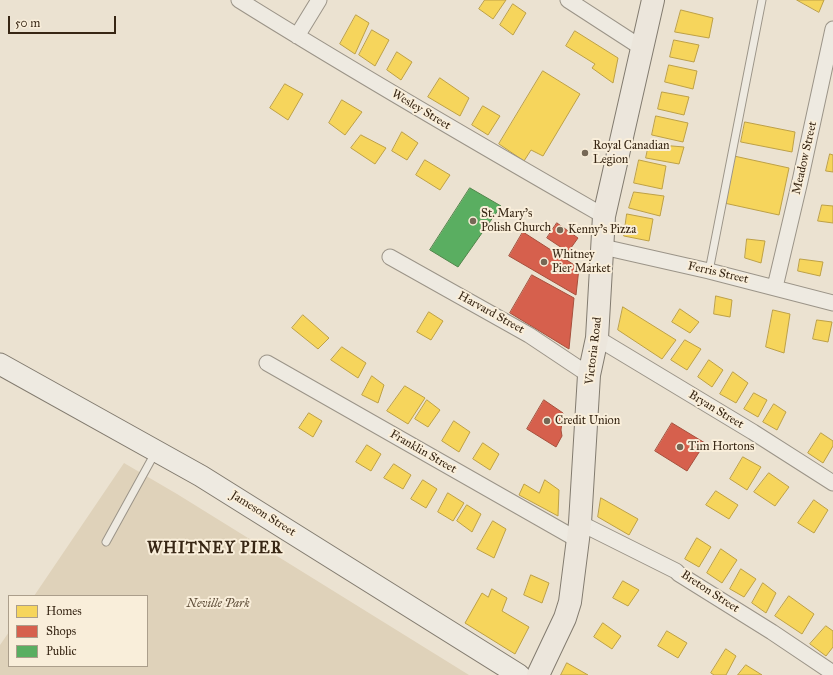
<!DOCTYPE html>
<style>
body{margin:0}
#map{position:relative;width:833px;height:675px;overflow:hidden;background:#ebe2d1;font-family:"IM FELL Great Primer",serif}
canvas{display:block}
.legend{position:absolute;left:8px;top:595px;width:140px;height:72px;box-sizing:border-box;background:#f9eeda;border:1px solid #ab9e8b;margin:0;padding:5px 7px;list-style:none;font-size:12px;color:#372614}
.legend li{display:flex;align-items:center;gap:8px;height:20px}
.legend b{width:20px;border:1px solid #ab9e8b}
.scale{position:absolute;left:8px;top:16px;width:108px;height:18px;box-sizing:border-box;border:2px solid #372614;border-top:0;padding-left:5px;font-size:12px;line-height:14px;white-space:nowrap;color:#372614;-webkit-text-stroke:3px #f9eeda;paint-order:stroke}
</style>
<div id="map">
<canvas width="833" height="675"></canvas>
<ul class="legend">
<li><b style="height:11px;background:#f6d55c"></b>Homes</li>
<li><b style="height:11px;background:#d6604d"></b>Shops</li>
<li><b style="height:11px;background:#5aae61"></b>Public</li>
</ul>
<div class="scale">50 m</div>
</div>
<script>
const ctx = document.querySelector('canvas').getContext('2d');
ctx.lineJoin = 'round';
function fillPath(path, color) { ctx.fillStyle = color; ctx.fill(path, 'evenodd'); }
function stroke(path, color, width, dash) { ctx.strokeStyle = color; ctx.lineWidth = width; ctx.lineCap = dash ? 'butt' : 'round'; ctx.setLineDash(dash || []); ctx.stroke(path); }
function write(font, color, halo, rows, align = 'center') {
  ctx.font = font + ' "IM FELL Great Primer",serif'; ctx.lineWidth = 4; ctx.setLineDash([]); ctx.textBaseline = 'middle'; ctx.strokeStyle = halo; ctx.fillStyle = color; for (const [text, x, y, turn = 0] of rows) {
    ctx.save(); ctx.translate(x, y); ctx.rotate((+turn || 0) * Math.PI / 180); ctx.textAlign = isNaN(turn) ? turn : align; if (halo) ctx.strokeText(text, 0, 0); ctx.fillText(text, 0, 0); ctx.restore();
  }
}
fillPath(new Path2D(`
 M124 463 177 494 469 675H0V645L9 632V666H147V596H34Z`), '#dfd2ba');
const homes = new Path2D(`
 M485 0H506L493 19 479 9Z
 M797 0H824L819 12Z
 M513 4 526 13 513 35 500 25Z
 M681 10 713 18 709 38 675 32Z
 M356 15 369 23 355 54 340 44Z
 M372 30 389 40 375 66 359 55Z
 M575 31 618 58 613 83 592 68 595 64 566 46Z
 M674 40 699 45 694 62 670 57Z
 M397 52 412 62 401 80 387 70Z
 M669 65 697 71 693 89 665 82Z
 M543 71 580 94 543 156 531 150 524 161 499 144Z
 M440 78 469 98 460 116 428 97Z
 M285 84 303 94 288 120 270 108Z
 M662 92 689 97 684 115 658 109Z
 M342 100 362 112 345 135 329 123Z
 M483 106 500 116 488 135 472 125Z
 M656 116 688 123 683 142 652 135Z
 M745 122 795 132 792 152 741 142Z
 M402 132 418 143 407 160 392 151Z
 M361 135 386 148 375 164 351 148Z
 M649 144 684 147 679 164 646 158Z
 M830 154 833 155V172L826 171Z
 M734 156 789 168 779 215 724 203Z
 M425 160 450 175 440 190 416 175Z
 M639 160 666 166 662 189 634 183Z
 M634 192 664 196 660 216 629 208Z
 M822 205 833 206V223L818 221Z
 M627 214 653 219 649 241 624 236Z
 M747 239 765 241 761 263 745 258Z
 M800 259 823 262 820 276 798 271Z
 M716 296 732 300 730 317 714 314Z
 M623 307 676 340 662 359 618 330Z
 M680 309 699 322 690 333 672 322Z
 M773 310 790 314 784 353 766 347Z
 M429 312 443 321 431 340 417 332Z
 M303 315 329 338 318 349 292 328Z
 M817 320 832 322 828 342 813 339Z
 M685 340 701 349 687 370 671 360Z
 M342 347 366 363 358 378 331 360Z
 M709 360 723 370 712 387 698 377Z
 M733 372 748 383 736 403 720 394Z
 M372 376 384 385 378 403 362 395Z
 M405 386 425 398 408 424 387 411Z
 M754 393 767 400 758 417 744 409Z
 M427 400 440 410 428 427 415 419Z
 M774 404 786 412 777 430 763 422Z
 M309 413 322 421 313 437 299 428Z
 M454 421 470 432 459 452 442 441Z
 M821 433 833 441V446L823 463 808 453Z
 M483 443 499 454 490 470 473 459Z
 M367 445 381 454 371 471 356 462Z
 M743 457 761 467 747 490 730 479Z
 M394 464 411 475 403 489 384 478Z
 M769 473 789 487 775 506 754 492Z
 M423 480 437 489 426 508 411 499Z
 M545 480 559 490 558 516 519 495 524 484 539 493Z
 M716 491 738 505 729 519 706 505Z
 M448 493 464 503 453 521 438 512Z
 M601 498 638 519 629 535 598 517Z
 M814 500 828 510 814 533 798 523Z
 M467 505 481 514 472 532 457 521Z
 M493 521 506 529 494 558 477 549Z
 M697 538 711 547 699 567 685 559Z
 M721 549 737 560 722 583 707 573Z
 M741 569 756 579 744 597 730 589Z
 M531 575 549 583 542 603 524 595Z
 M623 581 639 590 628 606 613 598Z
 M763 583 776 593 766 613 752 603Z
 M492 589 507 598 502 611 529 627 515 654 465 623 482 593 488 597Z
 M789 596 814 614 802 634 775 616Z
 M603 623 621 636 612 649 594 637Z
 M826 626 833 631V647L826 656 810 644Z
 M667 631 687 643 678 658 658 646Z
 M726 649 736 656 726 675H714L711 673Z
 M567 663 588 675H561Z
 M746 665 762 675H738Z`);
fillPath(homes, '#f6d55c');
stroke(homes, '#bda046', 1);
const shops = new Path2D(`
 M557 223 578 238 568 252 547 238Z
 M523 232 579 268 576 295 509 256Z
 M532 275 574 298 569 349 510 313Z
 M544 400 563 413 561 430 562 436 556 447 527 429Z
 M672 423 705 443 687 471 655 451Z`);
fillPath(shops, '#d6604d');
stroke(shops, '#a64f3c', 1);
const public = new Path2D(`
 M470 188 501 206 458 267 430 250Z`);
fillPath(public, '#5aae61');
stroke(public, '#50854a', 1);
const lane = new Path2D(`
 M709 271 762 0
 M106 542 155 453`);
const street = new Path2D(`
 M239 0C359 75 482 146 604 216
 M568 0 642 48
 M297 36 319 0
 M603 247 709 271 833 303
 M390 257 529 335 589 375
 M775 287 800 181 833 29
 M597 338 753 432 833 483
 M267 363 578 540
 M580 523 676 571 679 574 772 632 833 673`);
const secondary = new Path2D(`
 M0 364 201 476 519 675`);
const primary = new Path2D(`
 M538 675 565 618 570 602 580 523 589 375 597 338 604 216 653 0`);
stroke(lane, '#9b9488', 9);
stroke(street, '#9b9488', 17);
stroke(secondary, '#827b6f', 23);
stroke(primary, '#827b6f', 24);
stroke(lane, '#eeeae1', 7);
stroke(street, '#eeeae1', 15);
stroke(secondary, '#eeeae1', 21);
stroke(primary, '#ece6dc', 22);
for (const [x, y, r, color] of [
 [585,153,4,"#766856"],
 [473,221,4,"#766856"],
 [560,230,4,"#766856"],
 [544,262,4,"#766856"],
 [547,421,4,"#766856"],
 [680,447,4,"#766856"]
]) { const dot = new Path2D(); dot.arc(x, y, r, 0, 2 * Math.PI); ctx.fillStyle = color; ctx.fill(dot); stroke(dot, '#f9eeda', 1.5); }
write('12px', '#372614', '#f9eeda', [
 ["Wesley Street",421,110,31],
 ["Meadow Street",805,158,-77],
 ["Ferris Street",718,273,13],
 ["Harvard Street",491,313,29],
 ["Victoria Road",594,351,-83],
 ["Bryan Street",716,410,31],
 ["Franklin Street",423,452,30],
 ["Jameson Street",263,514,32],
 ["Breton Street",710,592,33]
]);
write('12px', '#372614', '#f9eeda', [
 ["Royal Canadian",593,146],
 ["Legion",593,160],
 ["St. Mary's",481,214],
 ["Polish Church",481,228],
 ["Kenny's Pizza",568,230],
 ["Whitney",552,255],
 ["Pier Market",552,269],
 ["Credit Union",555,421],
 ["Tim Hortons",688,447]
], 'left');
write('italic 12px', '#5f4e39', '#f9eeda', [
 ["Neville Park",218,604]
]);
ctx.letterSpacing = '1px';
write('bold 16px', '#372614', '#f9eeda', [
 ["WHITNEY PIER",215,549]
]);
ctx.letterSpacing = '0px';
</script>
